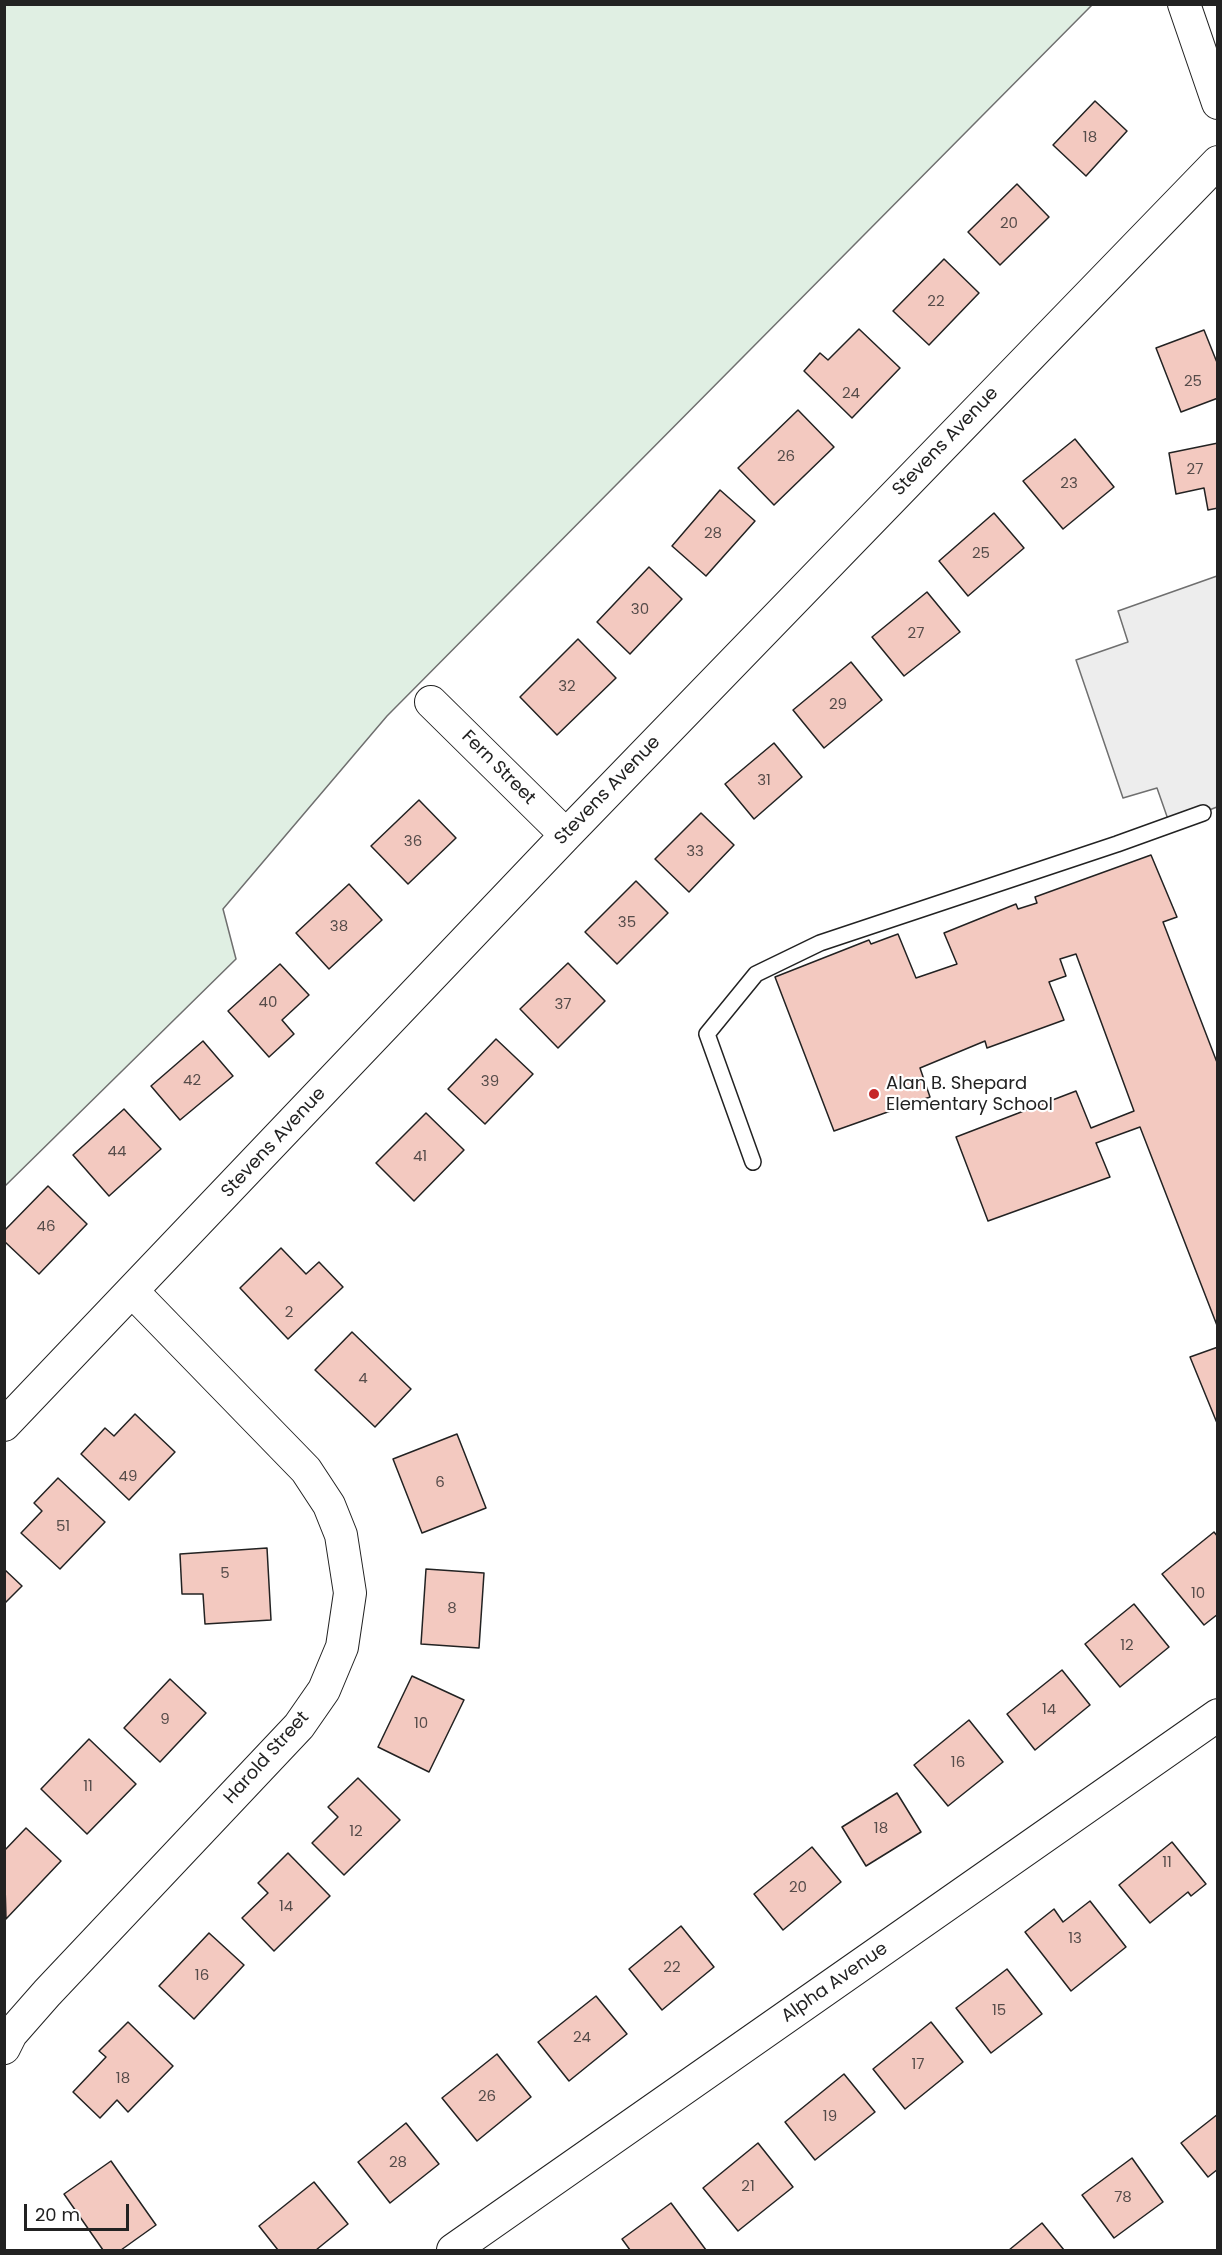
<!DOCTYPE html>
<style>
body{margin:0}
#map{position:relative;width:1222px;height:2255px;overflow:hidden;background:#fff;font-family:Poppins,sans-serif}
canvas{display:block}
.frame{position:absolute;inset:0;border:6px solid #222;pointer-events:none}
.scale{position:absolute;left:24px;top:2204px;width:105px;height:27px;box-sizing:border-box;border:3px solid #222;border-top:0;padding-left:8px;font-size:18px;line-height:21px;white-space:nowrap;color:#222;-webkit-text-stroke:4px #fff;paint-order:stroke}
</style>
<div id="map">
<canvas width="1222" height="2255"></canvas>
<div class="frame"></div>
<div class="scale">20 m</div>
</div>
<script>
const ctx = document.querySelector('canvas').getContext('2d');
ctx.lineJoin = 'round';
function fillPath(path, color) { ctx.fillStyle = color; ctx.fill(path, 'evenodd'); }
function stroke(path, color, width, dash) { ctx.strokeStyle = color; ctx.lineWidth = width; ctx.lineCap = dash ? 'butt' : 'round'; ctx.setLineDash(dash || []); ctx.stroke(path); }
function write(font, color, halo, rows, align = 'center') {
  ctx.font = font + ' Poppins,sans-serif'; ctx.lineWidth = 4.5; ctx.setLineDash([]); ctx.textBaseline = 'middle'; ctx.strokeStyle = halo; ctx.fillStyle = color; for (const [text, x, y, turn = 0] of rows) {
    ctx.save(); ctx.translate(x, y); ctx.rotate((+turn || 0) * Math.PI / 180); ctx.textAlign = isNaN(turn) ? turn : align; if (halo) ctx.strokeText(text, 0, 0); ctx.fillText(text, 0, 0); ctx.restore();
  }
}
const green = new Path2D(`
 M5 4 1092 5 387 716 223 909 236 959 5 1186Z`);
fillPath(green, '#e0efe3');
stroke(green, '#6f6f6f', 1.5);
const parking = new Path2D(`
 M1217 576V807L1170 825 1157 788 1123 798 1076 660 1128 642 1118 611Z`);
fillPath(parking, '#ededed');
stroke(parking, '#6f6f6f', 1.5);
const building = new Path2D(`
 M1095 101 1127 131 1086 176 1053 145Z
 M1017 184 1049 217 1000 265 968 232Z
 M944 259 979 293 929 345 893 311Z
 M859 329 900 368 852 418 804 371 820 353 828 360Z
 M1204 330 1218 365V398L1181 412 1156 348Z
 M798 410 834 447 774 505 738 468Z
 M1075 439 1114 487 1063 529 1023 481Z
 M1218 443V508L1208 510 1204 488 1176 494 1169 453Z
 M720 490 755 521 706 576 672 546Z
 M994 513 1024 548 968 596 939 561Z
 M649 567 682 599 630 654 597 622Z
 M927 592 960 632 904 676 872 637Z
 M578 639 616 678 557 735 520 697Z
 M851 662 882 700 824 748 793 710Z
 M774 743 802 777 754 819 725 784Z
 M419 800 456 838 408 884 371 846Z
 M701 813 734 845 689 892 655 859Z
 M1151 855 1177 917 1163 922 1218 1065V1328L1140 1127 1096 1143 1110 1177 988 1221 956 1137 1076 1091 1091 1128 1134 1111 1076 954 1060 959 1066 976 1049 982 1064 1020 987 1048 985 1041 920 1068 930 1097 834 1131 775 977 869 940 871 944 898 934 916 978 957 964 944 933 1016 904 1018 909 1037 903 1035 897Z
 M636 881 668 913 617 964 585 932Z
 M349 884 382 920 329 969 296 933Z
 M568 963 605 1001 558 1048 520 1009Z
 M280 964 309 995 282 1020 294 1034 269 1057 228 1011Z
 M496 1039 533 1074 485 1124 448 1089Z
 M203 1041 233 1076 180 1120 151 1086Z
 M124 1109 161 1149 109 1196 73 1155Z
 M426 1113 464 1150 414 1201 376 1163Z
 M48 1186 87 1224 39 1274 4 1241V1231Z
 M281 1248 306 1274 319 1262 343 1287 288 1339 240 1288Z
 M352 1332 411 1389 375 1427 315 1370Z
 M1218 1347V1423H1217L1190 1357Z
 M135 1414 175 1452 129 1500 81 1454 105 1428 114 1436Z
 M457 1434 486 1508 422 1533 393 1459Z
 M58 1478 105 1522 60 1569 21 1533 42 1511 34 1503Z
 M1214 1532 1218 1537V1614L1204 1625 1162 1574Z
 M267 1548 271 1620 205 1624 203 1594H182L180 1554Z
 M4 1569 22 1586 4 1604Z
 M426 1569 484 1573 479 1648 421 1644Z
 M1134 1604 1169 1647 1120 1687 1085 1644Z
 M1062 1670 1090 1705 1035 1750 1007 1714Z
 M412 1676 464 1700 429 1772 378 1747Z
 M170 1679 206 1713 160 1762 124 1728Z
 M969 1720 1003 1762 948 1806 914 1765Z
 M89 1739 136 1784 87 1834 41 1789Z
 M358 1778 400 1820 344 1875 312 1843 338 1817 328 1807Z
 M897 1793 921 1832 866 1866 842 1827Z
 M26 1828 61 1861 6 1919 4 1851Z
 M1172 1842 1206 1884 1191 1896 1188 1892 1150 1923 1119 1885Z
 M812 1847 841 1882 783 1930 754 1894Z
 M288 1853 330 1896 274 1951 242 1918 268 1893 258 1883Z
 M1090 1901 1126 1947 1071 1991 1025 1932 1054 1909 1063 1922Z
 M681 1926 714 1967 662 2010 629 1969Z
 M209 1933 244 1965 194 2019 159 1986Z
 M1007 1969 1042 2014 991 2053 956 2008Z
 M596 1996 627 2034 569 2081 538 2042Z
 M128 2022 173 2066 128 2112 117 2100 100 2118 73 2092 106 2057 99 2051Z
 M931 2022 963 2062 905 2109 873 2069Z
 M497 2054 531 2097 477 2141 442 2098Z
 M844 2074 875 2112 815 2160 785 2122Z
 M1218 2114V2169L1208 2177 1181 2143Z
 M406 2123 439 2164 390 2203 358 2162Z
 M758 2143 793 2187 738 2231 703 2188Z
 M1132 2158 1163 2202 1114 2238 1082 2195Z
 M111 2161 156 2225 121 2250H103L64 2194Z
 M314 2182 348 2224 316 2250H278L259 2226Z
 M671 2203 706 2250H630L622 2239Z
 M1042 2223 1064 2250H1009Z`);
fillPath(building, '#f3c9c0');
stroke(building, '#222', 1.5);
const lane = new Path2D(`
 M753 1162 707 1034 756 974 820 943 1117 844 1203 813`);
const street = new Path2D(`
 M1184 4 1218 103
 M431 702 566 835
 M4 1425 566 835 1218 162
 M4 2048 11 2034 47 1993 299 1726 324 1690 342 1647 350 1593 341 1535 329 1505 306 1470 133 1292
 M453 2250 1218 1715`);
stroke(lane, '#222', 18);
stroke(street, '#222', 34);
stroke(lane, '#fff', 15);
stroke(street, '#fff', 32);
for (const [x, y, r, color] of [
 [874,1094,6,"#c62828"]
]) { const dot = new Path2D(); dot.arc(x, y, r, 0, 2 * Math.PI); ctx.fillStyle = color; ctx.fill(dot); stroke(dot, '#fff', 2); }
write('15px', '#564c4a', null, [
 ["18",1090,138],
 ["20",1009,224],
 ["22",936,302],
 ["25",1193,382],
 ["24",851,394],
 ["26",786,457],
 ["27",1195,470],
 ["23",1069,484],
 ["28",713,534],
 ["25",981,554],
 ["30",640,610],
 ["27",916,634],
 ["32",567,687],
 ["29",838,705],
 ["31",764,781],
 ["36",413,842],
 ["33",695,852],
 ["35",627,923],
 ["38",339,927],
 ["40",268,1003],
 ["37",563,1005],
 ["42",192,1081],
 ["39",490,1082],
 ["44",117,1152],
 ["41",420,1157],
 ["46",46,1227],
 ["2",289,1313],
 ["4",363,1379],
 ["49",128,1477],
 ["6",440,1483],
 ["51",63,1527],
 ["5",225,1574],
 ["10",1198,1594],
 ["8",452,1609],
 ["12",1127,1646],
 ["14",1049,1710],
 ["9",165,1720],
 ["10",421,1724],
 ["16",958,1763],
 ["11",88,1787],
 ["18",881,1829],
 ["12",356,1832],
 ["11",1167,1863],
 ["20",798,1888],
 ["14",286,1907],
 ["13",1075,1939],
 ["22",672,1968],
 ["16",202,1976],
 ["15",999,2011],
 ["24",582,2038],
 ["17",918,2065],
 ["18",123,2079],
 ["26",487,2097],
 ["19",830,2117],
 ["28",398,2163],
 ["21",748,2187],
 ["78",1123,2198]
]);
write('18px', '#222', '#fff', [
 ["Stevens Avenue",946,442,-46],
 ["Fern Street",498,768,45],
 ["Stevens Avenue",608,791,-46],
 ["Stevens Avenue",274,1143,-47],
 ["Harold Street",267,1758,-48],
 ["Alpha Avenue",835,1983,-35]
]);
write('18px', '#222', '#fff', [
 ["Alan B. Shepard",886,1084],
 ["Elementary School",886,1105]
], 'left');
</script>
